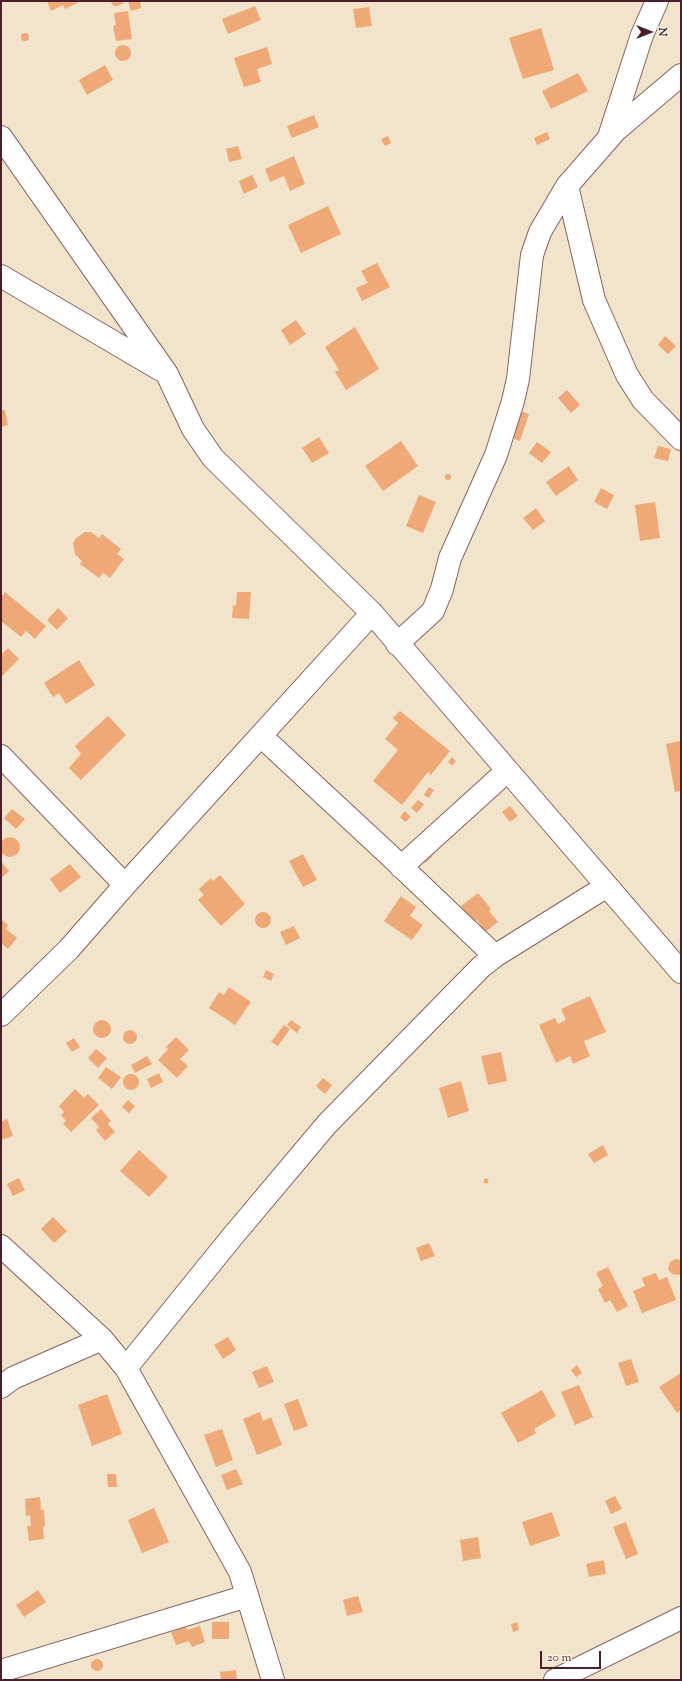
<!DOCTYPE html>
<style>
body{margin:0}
#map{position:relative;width:682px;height:1681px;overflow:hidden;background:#f1e4ca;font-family:"Sorts Mill Goudy",serif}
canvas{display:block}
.frame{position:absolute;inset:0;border:2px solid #4a1f2b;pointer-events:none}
.north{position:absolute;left:630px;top:12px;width:40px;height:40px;-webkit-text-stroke:3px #f7f3e8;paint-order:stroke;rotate:90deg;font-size:11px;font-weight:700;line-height:16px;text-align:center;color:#4a1f2b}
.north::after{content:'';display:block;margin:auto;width:14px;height:18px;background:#4a1f2b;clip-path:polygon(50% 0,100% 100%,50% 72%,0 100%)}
.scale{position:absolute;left:540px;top:1651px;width:61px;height:18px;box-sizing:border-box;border:2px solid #4a1f2b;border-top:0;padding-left:5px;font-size:12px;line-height:14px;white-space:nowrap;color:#4a1f2b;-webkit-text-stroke:3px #f7f3e8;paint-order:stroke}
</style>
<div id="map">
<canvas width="682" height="1681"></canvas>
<div class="frame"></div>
<div class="north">N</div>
<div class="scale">20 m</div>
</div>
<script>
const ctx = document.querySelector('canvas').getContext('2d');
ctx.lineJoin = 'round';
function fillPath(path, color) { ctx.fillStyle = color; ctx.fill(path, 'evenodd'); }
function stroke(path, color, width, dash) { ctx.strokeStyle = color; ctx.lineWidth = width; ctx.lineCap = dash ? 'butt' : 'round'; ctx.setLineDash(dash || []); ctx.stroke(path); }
fillPath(new Path2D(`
 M47 1H78L79 2 65 9 63 5 51 11Z
 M110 1H125L122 4 117 6H114Z
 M128 1H140L141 8 131 11Z
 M255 6 261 20 228 34 222 19Z
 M369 7 372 26 356 28 353 9Z
 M128 11 132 39 116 41 113 26 116 25 114 13Z
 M541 28 554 70 523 79 509 38Z
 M21 37a4 4 0 1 1 8 0a4 4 0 1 1-8 0Z
 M115 53a8 8 0 1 1 16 0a8 8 0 1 1-16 0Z
 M267 47 272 64 257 69 261 82 244 87 234 58Z
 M105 65 113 80 87 95 79 80Z
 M578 73 588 91 551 109 542 91Z
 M314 115 319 127 292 138 287 126Z
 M547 132 550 139 537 145 534 138Z
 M388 136 391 143 385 146 381 139Z
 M238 146 242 159 229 162 226 149Z
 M294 156 305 184 290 191 284 176 270 182 265 169Z
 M252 175 258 187 244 194 239 181Z
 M328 206 341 234 301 253 288 225Z
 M377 263 390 287 362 301 356 288 368 283 361 271Z
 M296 320 306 334 290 345 281 330Z
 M355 327 379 369 346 390 335 372 339 370 325 347Z
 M665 336 676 346 668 354 658 345Z
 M567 390 580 405 571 413 558 398Z
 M516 409 529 414 520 441 506 436Z
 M5 410 8 425 1 427V411Z
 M319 437 329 453 312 463 302 448Z
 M401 441 418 466 383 491 365 466Z
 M537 442 551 452 542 463 529 453Z
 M658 446 671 449 668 461 654 458Z
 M569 466 578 480 556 496 546 482Z
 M445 477a3 3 0 1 1 6 0a3 3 0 1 1-6 0Z
 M601 488 614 495 607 509 594 502Z
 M419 495 436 502 423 533 406 526Z
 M655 502 660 538 640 541 635 505Z
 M536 508 545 521 533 530 523 518Z
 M85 532H91L99 538 102 534 121 549 117 554 124 559 110 578 103 573 99 578 80 564 82 561 75 554 73 543 76 538Z
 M5 592 46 626 35 639 26 631 21 637 1 621V597Z
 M237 592H251L249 619 232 618 233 605 236 606Z
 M58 608 68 618 57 630 47 620Z
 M8 648 19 659 2 676 1 675V653L2 654Z
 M79 660 95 685 66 704 59 693 53 697 44 683Z
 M400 711 450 751 431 775 428 772 402 805 373 781 398 750 385 739 398 723 393 718Z
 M108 716 126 735 81 780 69 768 81 754 75 746Z
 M681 741V791L675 792 666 744Z
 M452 757 456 761 452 766 448 762Z
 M429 787 434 790 429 798 424 795Z
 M418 800 424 804 417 813 411 808Z
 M510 806 518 816 510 822 502 812Z
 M12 809 25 819 16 829 4 818Z
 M405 811 411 817 405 822 400 817Z
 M0 847a10 10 0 1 1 20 0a10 10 0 1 1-20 0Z
 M429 852 433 856 425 863 421 858Z
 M303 854 317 880 303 887 289 861Z
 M1 862 9 871 1 878Z
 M70 864 81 877 60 893 50 879Z
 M220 875 245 904 221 926 198 900 204 895 199 889 211 878 213 881Z
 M478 893 491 909 489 911 498 922 485 932 477 920 473 922 461 906Z
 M401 896 416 907 410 916 423 925 412 940 384 921Z
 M255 920a8 8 0 1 1 16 0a8 8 0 1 1-16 0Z
 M1 919 8 925 6 929 17 938 8 949 1 943Z
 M294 926 300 938 286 945 280 932Z
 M266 970 274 974 271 981 263 977Z
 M229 987 251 1002 235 1025 209 1008 219 992 224 995Z
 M590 996 606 1032 584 1041 590 1056 573 1064 570 1056 556 1063 539 1025 555 1018 558 1024 566 1020 561 1009Z
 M291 1020 301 1027 297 1033 287 1025Z
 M93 1029a9 9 0 1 1 18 0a9 9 0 1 1-18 0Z
 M284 1025 290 1029 278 1046 271 1042Z
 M123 1037a7 7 0 1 1 14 0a7 7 0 1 1-14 0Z
 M176 1037 189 1050 180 1059 188 1066 177 1078 158 1060 168 1049 166 1047Z
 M74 1038 80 1047 72 1052 66 1043Z
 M96 1049 107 1058 98 1068 88 1058Z
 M501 1052 507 1081 488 1085 481 1056Z
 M147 1056 152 1064 135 1073 131 1065Z
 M106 1067 121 1077 112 1089 98 1078Z
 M159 1073 163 1082 151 1088 147 1079Z
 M123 1082a8 8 0 1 1 16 0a8 8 0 1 1-16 0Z
 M323 1078 332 1085 325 1094 316 1086Z
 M461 1081 469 1111 448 1118 439 1088Z
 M75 1089 84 1098 88 1094 99 1105 71 1132 63 1124 66 1121 61 1115 64 1112 59 1106Z
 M128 1100 135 1106 129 1113 122 1107Z
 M101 1109 111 1121 108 1124 115 1132 105 1141 96 1130 99 1127 91 1118Z
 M7 1119 13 1136 1 1140V1122Z
 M603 1145 608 1155 594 1163 588 1154Z
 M139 1150 168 1177 149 1197 120 1171Z
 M19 1178 25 1190 13 1196 7 1184Z
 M483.5 1181a2.5 2.5 0 1 1 5 0a2.5 2.5 0 1 1-5 0Z
 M53 1217 67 1231 54 1243 41 1229Z
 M429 1243 435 1256 421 1261 416 1248Z
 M675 1259 681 1260V1274L678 1275 672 1274 668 1269 670 1262Z
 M608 1267 628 1306 617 1312 610 1300 605 1303 598 1289 603 1286 596 1273Z
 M656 1273 659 1280 667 1277 676 1300 642 1313 633 1291 645 1286 642 1278Z
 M228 1337 236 1350 223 1359 214 1345Z
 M631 1359 639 1382 626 1386 618 1363Z
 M577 1365 582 1373 576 1377 571 1370Z
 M267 1366 274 1382 259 1388 252 1372Z
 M681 1373V1410L677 1413 659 1387Z
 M579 1385 593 1417 575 1425 561 1392Z
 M542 1390 556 1416 534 1429 536 1433 518 1443 501 1413Z
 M107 1394 122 1434 92 1446 78 1405Z
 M298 1399 308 1426 294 1431 284 1404Z
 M260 1412 263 1421 271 1417 282 1445 257 1455 243 1419Z
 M222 1429 233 1460 216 1467 204 1435Z
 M236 1469 243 1484 227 1490 221 1475Z
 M107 1474H116L117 1487H108Z
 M615 1496 622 1509 611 1514 605 1501Z
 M40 1497 41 1510H44L45 1526 43 1527 44 1539 29 1541 27 1526H31L30 1515 26 1516 25 1499Z
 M154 1508 169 1542 142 1553 128 1520Z
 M552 1512 560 1536 530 1546 522 1522Z
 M626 1522 638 1554 626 1559 613 1527Z
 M478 1537 481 1558 463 1561 460 1540Z
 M604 1560 606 1574 589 1577 586 1564Z
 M38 1590 46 1602 24 1617 16 1605Z
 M358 1596 363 1612 347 1616 343 1600Z
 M212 1622H229V1639H212Z
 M517 1622 519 1630 513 1632 511 1624Z
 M200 1626 205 1642 192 1647 189 1641 176 1645 171 1632 186 1627 187 1630Z
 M91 1665a6 6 0 1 1 12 0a6 6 0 1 1-12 0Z
 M236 1670 237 1680H221L220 1672Z`), '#eea976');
const minor = new Path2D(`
 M1 137 167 374 193 429 213 458 372 613 681 972
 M609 137 642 35 657 1
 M567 186 594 300 627 375 643 400 681 439
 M1 276 161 370
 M397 644 433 611 442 589 450 558 496 455 513 401 518 379 532 255 540 232 567 186 616 130 681 75
 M261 736 386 852 495 956
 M1 756 125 885
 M401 867 507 771
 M1 1015 69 949 125 885 372 613
 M1 1246 102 1339 126 1368 240 1572 273 1680
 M126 1368 232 1237 327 1124 481 967 495 956 607 886
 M1 1387 13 1378 102 1339
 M1 1671 247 1596
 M555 1680 681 1618`);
stroke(minor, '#846463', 24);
stroke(minor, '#fff', 22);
</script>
